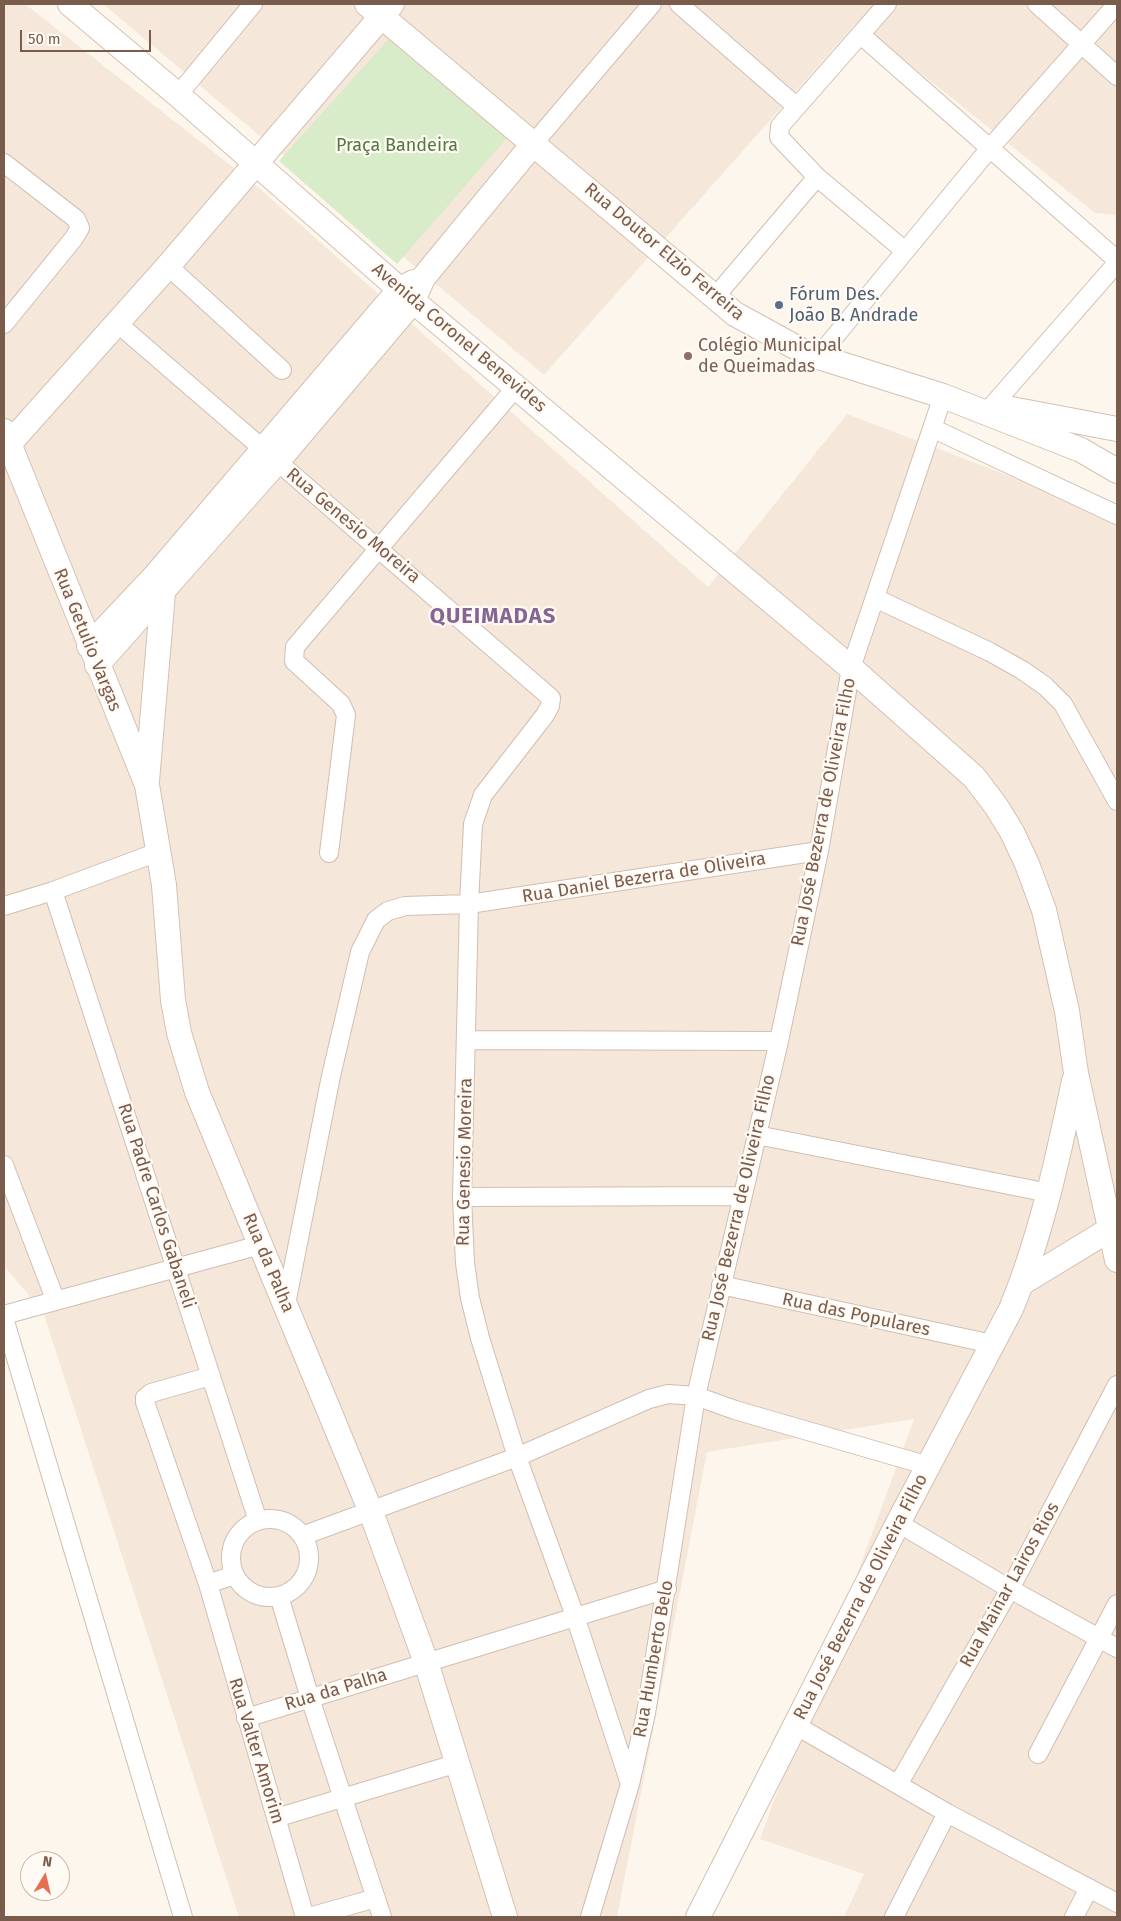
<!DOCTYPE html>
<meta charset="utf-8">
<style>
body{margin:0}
#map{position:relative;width:1121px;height:1921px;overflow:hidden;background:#fdf6ec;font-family:"Fira Sans",sans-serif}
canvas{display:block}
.frame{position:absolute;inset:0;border:5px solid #7a5c4d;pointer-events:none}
.north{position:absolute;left:20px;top:1851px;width:50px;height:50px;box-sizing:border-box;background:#fffaf3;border:1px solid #cabbb1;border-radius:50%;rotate:9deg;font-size:14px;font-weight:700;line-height:20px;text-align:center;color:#7a5c4d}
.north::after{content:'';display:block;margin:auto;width:18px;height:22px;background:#e76f51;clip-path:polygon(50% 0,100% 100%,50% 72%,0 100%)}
.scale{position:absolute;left:20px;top:30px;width:131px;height:22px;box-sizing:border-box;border:2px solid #7a5c4d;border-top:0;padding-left:6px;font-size:15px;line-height:18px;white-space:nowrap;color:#7a5c4d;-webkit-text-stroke:4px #fffaf3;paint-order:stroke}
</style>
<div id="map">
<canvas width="1121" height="1921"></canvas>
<div class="frame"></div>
<div class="north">N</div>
<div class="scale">50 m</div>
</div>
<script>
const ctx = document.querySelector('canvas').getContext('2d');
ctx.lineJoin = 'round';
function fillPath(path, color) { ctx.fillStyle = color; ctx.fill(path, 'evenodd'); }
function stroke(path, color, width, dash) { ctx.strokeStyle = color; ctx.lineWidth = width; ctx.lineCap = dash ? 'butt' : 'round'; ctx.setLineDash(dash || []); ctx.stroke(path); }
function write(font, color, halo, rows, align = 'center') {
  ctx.font = font + ' "Fira Sans",sans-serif'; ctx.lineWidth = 4.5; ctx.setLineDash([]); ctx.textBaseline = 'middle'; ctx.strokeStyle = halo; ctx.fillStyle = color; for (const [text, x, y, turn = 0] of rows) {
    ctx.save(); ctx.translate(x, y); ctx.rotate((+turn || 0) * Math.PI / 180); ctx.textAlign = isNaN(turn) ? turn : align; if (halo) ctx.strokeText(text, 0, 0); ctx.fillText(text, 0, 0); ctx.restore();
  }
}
fillPath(new Path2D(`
 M4 4H25L258 187 708 587 847 414 1117 517V1917H844L864 1874 760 1839 914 1419 707 1452 617 1917H239L43 1312 4 1266Z
 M103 4H1117V215L1095 213 857 22 544 375Z`), '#f5e8da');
fillPath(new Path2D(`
 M392 35 508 137 397 264 279 161Z`), '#d8ecc9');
const street = new Path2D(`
 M679 4 797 107
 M887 4 780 126 779 137 817 177 905 251
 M1037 4 1117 76
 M861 35 1117 260
 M178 95 253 4
 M534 143 652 4
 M4 163 76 219 80 228 74 238 4 324
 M168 266 282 370
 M715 297 817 177
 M116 322 551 698 550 706 545 715 483 795 473 824 469 904 462 1197 465 1263 470 1298 480 1338 517 1457 575 1616 630 1784
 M818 357 990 148 1117 4
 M992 406 1117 263
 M932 428 1117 515
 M875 598 990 652 1022 670 1045 686 1063 704 1117 801
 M329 853 346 715 341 704 294 661 295 647 517 386
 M53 891 258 1521
 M4 906 53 891 158 852
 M467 1040 779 1041
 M757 1135 1049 1193
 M4 1165 55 1299
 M462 1197 743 1196
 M721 1285 992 1344
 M286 1304 331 1076 360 952 376 920 388 911 405 906 469 904 819 851
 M4 1315 260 1245
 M4 1318 183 1917
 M231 1558a39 39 0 1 1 78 0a39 39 0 1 1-78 0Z
 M898 1523 1010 1589 1117 1648
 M302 1536 517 1457 649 1399 668 1394 696 1396 735 1410 929 1466
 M234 1575 208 1584 305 1917
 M208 1584 145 1402V1398L151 1393 211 1376
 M279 1596 310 1698 382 1917
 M246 1718 667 1589
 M795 1725 947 1813 1117 1903
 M1038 1754 1117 1604
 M899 1783 1010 1589 1117 1385
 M276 1818 458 1763
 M309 1917 376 1898
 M590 1917 630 1784 646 1713 696 1396 779 1041 819 851 851 668 943 396
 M894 1917 947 1813
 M1074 1917 1089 1888`);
const secondary = new Path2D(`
 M70 4 178 95 413 301 851 668 974 777 996 806 1012 832 1027 864 1044 910 1067 1011 1076 1073 1117 1260
 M367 4 735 314 806 353 943 396 1081 450 1117 471
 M1001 407 1117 429
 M4 431 147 785 164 885 173 1000 179 1033 197 1092 371 1512 426 1662 505 1917
 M9 444 168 266 392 4
 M89 646 155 576 400 289 414 282
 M97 665 277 462 413 301 423 278 534 143
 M147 781 163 593
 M1022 1283 1117 1225
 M698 1917 898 1523 1011 1309C1041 1236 1058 1158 1074 1081`);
stroke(street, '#d1beb0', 20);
stroke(secondary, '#d6c0b0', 26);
stroke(street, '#fff', 18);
stroke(secondary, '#fff', 24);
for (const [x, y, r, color] of [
 [779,305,5,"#5c6f8a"],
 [688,356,5,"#8d6e63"]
]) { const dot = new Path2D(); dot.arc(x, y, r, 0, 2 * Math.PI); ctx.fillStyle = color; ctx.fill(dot); stroke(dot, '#fffaf3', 2); }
write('18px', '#537a41', '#fffaf3', [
 ["Praça Bandeira",397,146]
]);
write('18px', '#7a5c4d', '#fffaf3', [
 ["Rua Doutor Elzio Ferreira",664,252,40],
 ["Avenida Coronel Benevides",459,338,40],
 ["Rua Genesio Moreira",353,526,40],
 ["Rua Getulio Vargas",87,640,68],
 ["Rua José Bezerra de Oliveira Filho",824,812,-79],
 ["Rua Daniel Bezerra de Oliveira",644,878,-9],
 ["Rua Genesio Moreira",465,1162,-89],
 ["Rua Padre Carlos Gabaneli",156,1206,72],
 ["Rua José Bezerra de Oliveira Filho",739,1208,-77],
 ["Rua da Palha",268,1263,67],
 ["Rua das Populares",856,1315,12],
 ["Rua Mainar Lairos Rios",1010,1585,-61],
 ["Rua José Bezerra de Oliveira Filho",861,1597,-63],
 ["Rua Humberto Belo",654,1659,-80],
 ["Rua da Palha",336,1690,-17],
 ["Rua Valter Amorim",256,1751,73]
]);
write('18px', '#4e5e75', '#fffaf3', [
 ["Fórum Des.",789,295],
 ["João B. Andrade",789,316]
], 'left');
write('18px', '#785e54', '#fffaf3', [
 ["Colégio Municipal",698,346],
 ["de Queimadas",698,367]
], 'left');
ctx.letterSpacing = '1px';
write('bold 22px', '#846695', '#fffaf3', [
 ["QUEIMADAS",493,617]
]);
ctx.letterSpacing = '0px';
</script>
